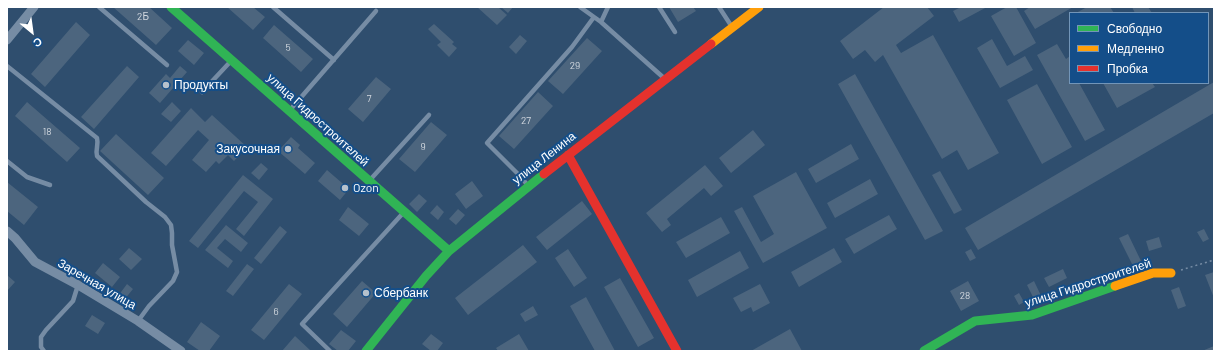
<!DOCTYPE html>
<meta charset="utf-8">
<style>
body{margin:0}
#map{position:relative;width:1221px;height:358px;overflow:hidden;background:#2f4e6e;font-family:Barlow,sans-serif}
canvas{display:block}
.frame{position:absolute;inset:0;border:8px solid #fff;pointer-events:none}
.legend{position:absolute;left:1069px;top:12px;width:140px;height:72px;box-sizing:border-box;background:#144e89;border:1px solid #7295b8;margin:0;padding:5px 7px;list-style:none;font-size:12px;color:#fff}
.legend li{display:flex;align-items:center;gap:8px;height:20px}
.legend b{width:20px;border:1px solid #7295b8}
.north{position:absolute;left:12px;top:12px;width:40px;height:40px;-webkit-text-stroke:3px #144e89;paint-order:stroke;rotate:151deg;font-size:11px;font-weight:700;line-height:16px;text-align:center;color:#fff}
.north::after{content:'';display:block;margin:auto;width:14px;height:18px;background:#fff;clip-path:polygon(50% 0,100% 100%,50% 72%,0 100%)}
</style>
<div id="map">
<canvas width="1221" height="358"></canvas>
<div class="frame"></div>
<ul class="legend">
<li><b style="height:5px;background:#30b455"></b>Свободно</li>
<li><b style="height:5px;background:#ff9f0a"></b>Медленно</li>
<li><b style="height:5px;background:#e5322d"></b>Пробка</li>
</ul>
<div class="north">С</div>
</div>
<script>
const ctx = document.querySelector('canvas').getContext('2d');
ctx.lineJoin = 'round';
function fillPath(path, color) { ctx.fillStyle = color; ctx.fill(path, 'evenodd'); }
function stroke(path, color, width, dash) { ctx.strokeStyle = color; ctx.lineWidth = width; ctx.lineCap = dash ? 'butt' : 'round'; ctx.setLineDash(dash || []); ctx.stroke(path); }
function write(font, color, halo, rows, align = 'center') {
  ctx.font = font + ' Barlow,sans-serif'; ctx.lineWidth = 4; ctx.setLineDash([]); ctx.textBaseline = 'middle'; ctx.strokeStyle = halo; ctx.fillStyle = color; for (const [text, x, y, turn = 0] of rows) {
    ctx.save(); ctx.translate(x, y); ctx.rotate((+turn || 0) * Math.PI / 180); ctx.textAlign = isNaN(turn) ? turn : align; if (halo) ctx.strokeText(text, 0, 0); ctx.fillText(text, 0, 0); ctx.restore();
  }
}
fillPath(new Path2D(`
 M113 7H149L172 28 156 45Z
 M227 7H253L265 17 253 30Z
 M477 7H498L507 15 497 25Z
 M501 7H513L508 13Z
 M669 7H693L696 11 678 22Z
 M884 7H927L934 16 896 45 901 53 933 35 999 153 968 170 957 150 942 159 883 55 875 62 865 50 853 59 840 41Z
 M961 7H987L959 22 953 11Z
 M1007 7H1016L1036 43 1014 56 991 16Z
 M1030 7H1073L1035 29 1024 11Z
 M1087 7H1110L1114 13H1076Z
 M1132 7H1148L1152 13H1135Z
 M76 22 90 35 45 87 31 74Z
 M434 24 454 42 452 44 457 48 449 57 437 45 441 42 428 29Z
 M274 25 313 59 301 72 263 38Z
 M520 35 527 41 516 54 509 47Z
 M587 38 602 51 563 94 548 81Z
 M992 39 1007 66 1025 56 1033 70 1000 88 977 48Z
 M188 40 204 53 194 65 178 51Z
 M1057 44 1066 59 1070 56V83H1079L1105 130 1085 141 1037 55Z
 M127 66 139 77 94 129 81 117Z
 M180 66 187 72 160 103 149 93 166 74 170 78Z
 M855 74 943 231 925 240 838 84Z
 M376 77 391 89 363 122 348 109Z
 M1214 82V113L978 250 965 228Z
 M1103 83H1152L1155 87 1117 108Z
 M1037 84 1072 147 1042 164 1007 100Z
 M538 92 553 106 514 149 499 136Z
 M27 102 80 148 67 162 15 116Z
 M172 102 181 111 171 122 161 114Z
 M191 108 205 122 212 115 247 147 234 161 228 155 219 164 216 161 206 172 192 160 209 140 198 130 166 166 151 153Z
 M431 122 447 135 415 172 399 159Z
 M753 130 765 145 731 173 719 158Z
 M116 134 164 178 148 195 100 151Z
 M291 137 300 145 298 148 315 163 305 174 278 151Z
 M851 144 859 159 816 183 808 169Z
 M261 163 268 169 259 180 251 173Z
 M705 165 723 186 711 196 704 188 667 219 671 225 662 232 646 213Z
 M327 170 349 189 340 200 318 181Z
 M940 171 962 210 954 214 932 175Z
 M796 172 827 228 763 263 734 211 742 207 761 242 774 234 753 196Z
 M243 175 273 199 244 236 236 229 258 202 244 191 198 248 189 241Z
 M870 179 878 194 835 218 827 203Z
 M472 181 483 196 466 209 455 194Z
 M7 182 38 207 24 225 7 211Z
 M419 194 427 201 417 212 409 204Z
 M582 201 592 214 547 250 536 237Z
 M437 205 444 212 438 220 430 213Z
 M348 207 369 224 359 236 339 220Z
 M458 209 465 215 456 225 449 219Z
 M889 215 897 229 854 254 845 239Z
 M721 217 730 233 686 258 676 242Z
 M226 225 248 243 241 252 225 239 217 248 233 261 228 268 205 250Z
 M280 226 287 232 261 264 254 258Z
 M1204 229 1209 239 1203 242 1197 232Z
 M1128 234 1141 261 1133 266 1119 238Z
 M1159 237 1162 247 1149 251 1146 241Z
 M523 245 537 262 468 315 455 298Z
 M129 248 142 259 131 270 119 259Z
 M834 248 842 262 799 287 791 272Z
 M568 249 587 278 574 287 555 258Z
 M971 249 976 258 970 261 965 252Z
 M740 251 749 268 697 297 688 280Z
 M103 263 120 277 112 287 95 273Z
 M247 264 254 269 233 296 226 291Z
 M1063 269 1067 278 1049 287 1044 278Z
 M1214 272V298L1205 275Z
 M7 275 15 282 7 291Z
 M620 278 654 338 638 347 604 287Z
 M362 281 376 293 347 327 333 314Z
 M968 281 979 301 961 311 950 291Z
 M1034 281 1044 302 1037 305 1027 285Z
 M127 284 133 289 124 300 118 296Z
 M289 284 302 294 264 340 251 330Z
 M760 284 770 303 753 312 751 307 741 312 733 298Z
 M1179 287 1186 306 1178 309 1171 290Z
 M1019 293 1024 302 1019 305 1014 296Z
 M586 297 615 351H595L570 306Z
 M533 306 538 315 525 322 520 314Z
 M92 315 105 323 98 334 85 326Z
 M201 322 220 336 209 351H200L187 342Z
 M790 329 802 351H751Z
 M341 330 356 341 348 351H338L329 344Z
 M431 334 443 343 437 351H431L422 344Z
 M519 334 529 351H498L496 348Z
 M295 336 311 351H282Z
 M1214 346V351H1202Z`), '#4c657e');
stroke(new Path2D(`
 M1181 270 1214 260`), '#768ca4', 1.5, [2, 3]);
stroke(new Path2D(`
 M99 7 167 65
 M273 7 334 60
 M580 7 601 22 665 79
 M659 7 675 32
 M719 7 732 27
 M601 22 608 7
 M7 66 97 138C99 146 95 149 97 156L146 202 165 217 171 225 172 233V245L177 272 173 281 149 306 138 321
 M202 92 231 61
 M290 110 376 11
 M7 161 27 177 50 185
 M369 181 429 115
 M528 186 522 178 487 143 572 47 594 17
 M44 351 41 347V337L46 330 73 301 78 285
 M330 351 302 324 404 212`), '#768ca4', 4.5);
stroke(new Path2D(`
 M7 40 34 7
 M7 231 15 238 35 262 78 285 138 321 181 351`), '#768ca4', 9);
stroke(new Path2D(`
 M171 7 449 251
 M366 351 426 276 449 251 544 174
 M924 351 975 321 1032 315 1115 286`), '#30b455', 9);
stroke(new Path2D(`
 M711 44 759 7
 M1115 286 1153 273H1171`), '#ff9f0a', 9);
stroke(new Path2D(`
 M568 155 677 351
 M544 174 711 44`), '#e5322d', 9);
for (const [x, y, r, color] of [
 [166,85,4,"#b6c1cc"],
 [288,149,4,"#b6c1cc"],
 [345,188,4,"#b6c1cc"],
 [366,293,4,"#b6c1cc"]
]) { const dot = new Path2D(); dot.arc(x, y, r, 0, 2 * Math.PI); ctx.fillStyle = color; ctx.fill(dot); stroke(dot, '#144e89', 1.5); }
write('10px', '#d2d8df', null, [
 ["2Б",143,17],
 ["5",288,48],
 ["29",575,66],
 ["7",369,99],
 ["27",526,121],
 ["18",47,132],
 ["9",423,147],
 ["28",965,296],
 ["6",276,312]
]);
write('12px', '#fff', '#144e89', [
 ["Продукты",174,85],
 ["Закусочная",280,149,"right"],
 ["Ozon",353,188],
 ["Сбербанк",374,293]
], 'left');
write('12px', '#fff', '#144e89', [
 ["улица Гидростроителей",318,120,42],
 ["улица Ленина",544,158,-38],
 ["улица Гидростроителей",1088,283,-18],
 ["Заречная улица",97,284,30]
]);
</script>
